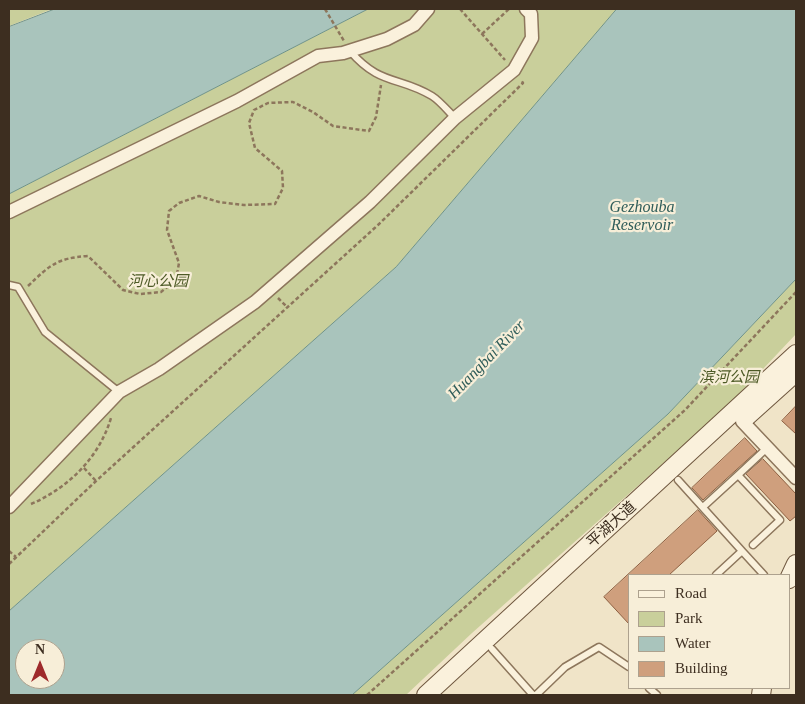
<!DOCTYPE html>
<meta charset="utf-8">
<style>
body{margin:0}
#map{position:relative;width:805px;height:704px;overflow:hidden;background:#f0e4c8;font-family:"Times New Roman",serif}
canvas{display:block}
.frame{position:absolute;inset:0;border:10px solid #3d2e20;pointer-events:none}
.legend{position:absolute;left:628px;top:574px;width:162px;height:115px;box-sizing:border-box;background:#f7eed8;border:1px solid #ada18e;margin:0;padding:6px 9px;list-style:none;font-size:15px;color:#3d2e20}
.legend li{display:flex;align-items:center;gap:10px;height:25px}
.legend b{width:25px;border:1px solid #ada18e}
.north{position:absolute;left:15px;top:639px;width:50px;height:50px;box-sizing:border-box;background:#f7eed8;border:1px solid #ada18e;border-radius:50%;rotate:0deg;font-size:14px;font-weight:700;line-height:20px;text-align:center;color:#3d2e20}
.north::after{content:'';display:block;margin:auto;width:18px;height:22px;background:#9e2a2b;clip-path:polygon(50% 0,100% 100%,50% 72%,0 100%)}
</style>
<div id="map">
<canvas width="805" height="704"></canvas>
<div class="frame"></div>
<ul class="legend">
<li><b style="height:6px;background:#faf1dc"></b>Road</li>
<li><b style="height:14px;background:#c9cf9b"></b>Park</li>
<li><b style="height:14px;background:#a9c4bc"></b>Water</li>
<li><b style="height:14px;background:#cf9f7d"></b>Building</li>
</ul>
<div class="north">N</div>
</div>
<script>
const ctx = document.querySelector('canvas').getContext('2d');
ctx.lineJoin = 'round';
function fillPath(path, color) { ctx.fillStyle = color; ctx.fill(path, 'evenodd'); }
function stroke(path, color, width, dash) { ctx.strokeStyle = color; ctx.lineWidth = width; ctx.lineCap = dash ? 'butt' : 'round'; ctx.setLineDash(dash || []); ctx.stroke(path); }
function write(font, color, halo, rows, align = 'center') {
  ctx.font = font + ' "Times New Roman","Noto Sans SC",serif'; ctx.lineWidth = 4.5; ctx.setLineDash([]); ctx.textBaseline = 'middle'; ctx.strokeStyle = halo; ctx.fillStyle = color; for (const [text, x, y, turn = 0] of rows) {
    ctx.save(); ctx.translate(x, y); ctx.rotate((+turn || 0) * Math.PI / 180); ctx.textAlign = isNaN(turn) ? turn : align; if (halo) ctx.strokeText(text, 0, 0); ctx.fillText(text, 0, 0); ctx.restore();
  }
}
fillPath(new Path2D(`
 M9 9H52L9 26Z
 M368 9H617L396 267 9 611V194Z
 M796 279V334L730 404 472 633 406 695H352L668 414Z`), '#c9cf9b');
const water = new Path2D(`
 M55 9H368L9 194V27Z
 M617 9H796V279L668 414 352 695H9V611L396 267ZM25 649H55V679H25Z`);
fillPath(water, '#a9c4bc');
stroke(water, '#6f938a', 1);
const building = new Path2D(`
 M796 406V434L782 421Z
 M745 438 757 451 703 500 692 488Z
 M763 459 796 494V516L790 521 746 474Z
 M698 510 717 531 669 575H629V624L604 597Z`);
fillPath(building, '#cf9f7d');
stroke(building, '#8d5f41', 1);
const lane = new Path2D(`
 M350 51C380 86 399 76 432 96 440 101 448 111 455 118
 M9 285 18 287 45 332 119 392
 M738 475 767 448
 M678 480 742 551 716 575
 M703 507 738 475 780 520 753 545
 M742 551 764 575
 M492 649 533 695
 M649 688 657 695
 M536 695 565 667 599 647 629 667`);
const street = new Path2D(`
 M9 212 237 101 318 56 343 53 387 39 414 25 428 9
 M742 421 796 478
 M9 507 119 392 159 369 255 302 370 202 455 118 514 70 532 38 531 14 526 9`);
const secondary = new Path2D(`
 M746 417 796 372
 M789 579 796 564
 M426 695 796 354
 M761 695 762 688`);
stroke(lane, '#8d765c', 9);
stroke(street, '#8d765c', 15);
stroke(secondary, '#6f573f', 20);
stroke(new Path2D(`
 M325 9 344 41
 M460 9 505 60
 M482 34 509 9
 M28 286C50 265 57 258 88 256L123 290 140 294 161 292 176 280 179 263 167 230 169 211 179 203 199 196 219 202 244 205 275 204 283 188 282 171 255 148 249 123 254 110 268 103 293 102 313 112 333 126 369 131 376 117 381 85
 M278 298 287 307
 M84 468 96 481
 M31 504C68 488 99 458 111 418
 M9 551 16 557
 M9 564 96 481 378 225 523 83 521 80
 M367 695 685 410 796 292`), '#8d765c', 2.5, [4, 2.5]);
stroke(lane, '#faf1dc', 6);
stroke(street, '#faf1dc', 12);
stroke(secondary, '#faf1dc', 18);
write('italic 15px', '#4d5a26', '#f7eed8', [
 ["河心公园",158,282],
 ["滨河公园",729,378]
]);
write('15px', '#3d2e20', '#f7eed8', [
 ["平湖大道",612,525,-42]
]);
write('italic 16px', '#2f5d5a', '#f7eed8', [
 ["Gezhouba",642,208],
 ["Reservoir",642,226],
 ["Huangbai River",487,360,-46]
]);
</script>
